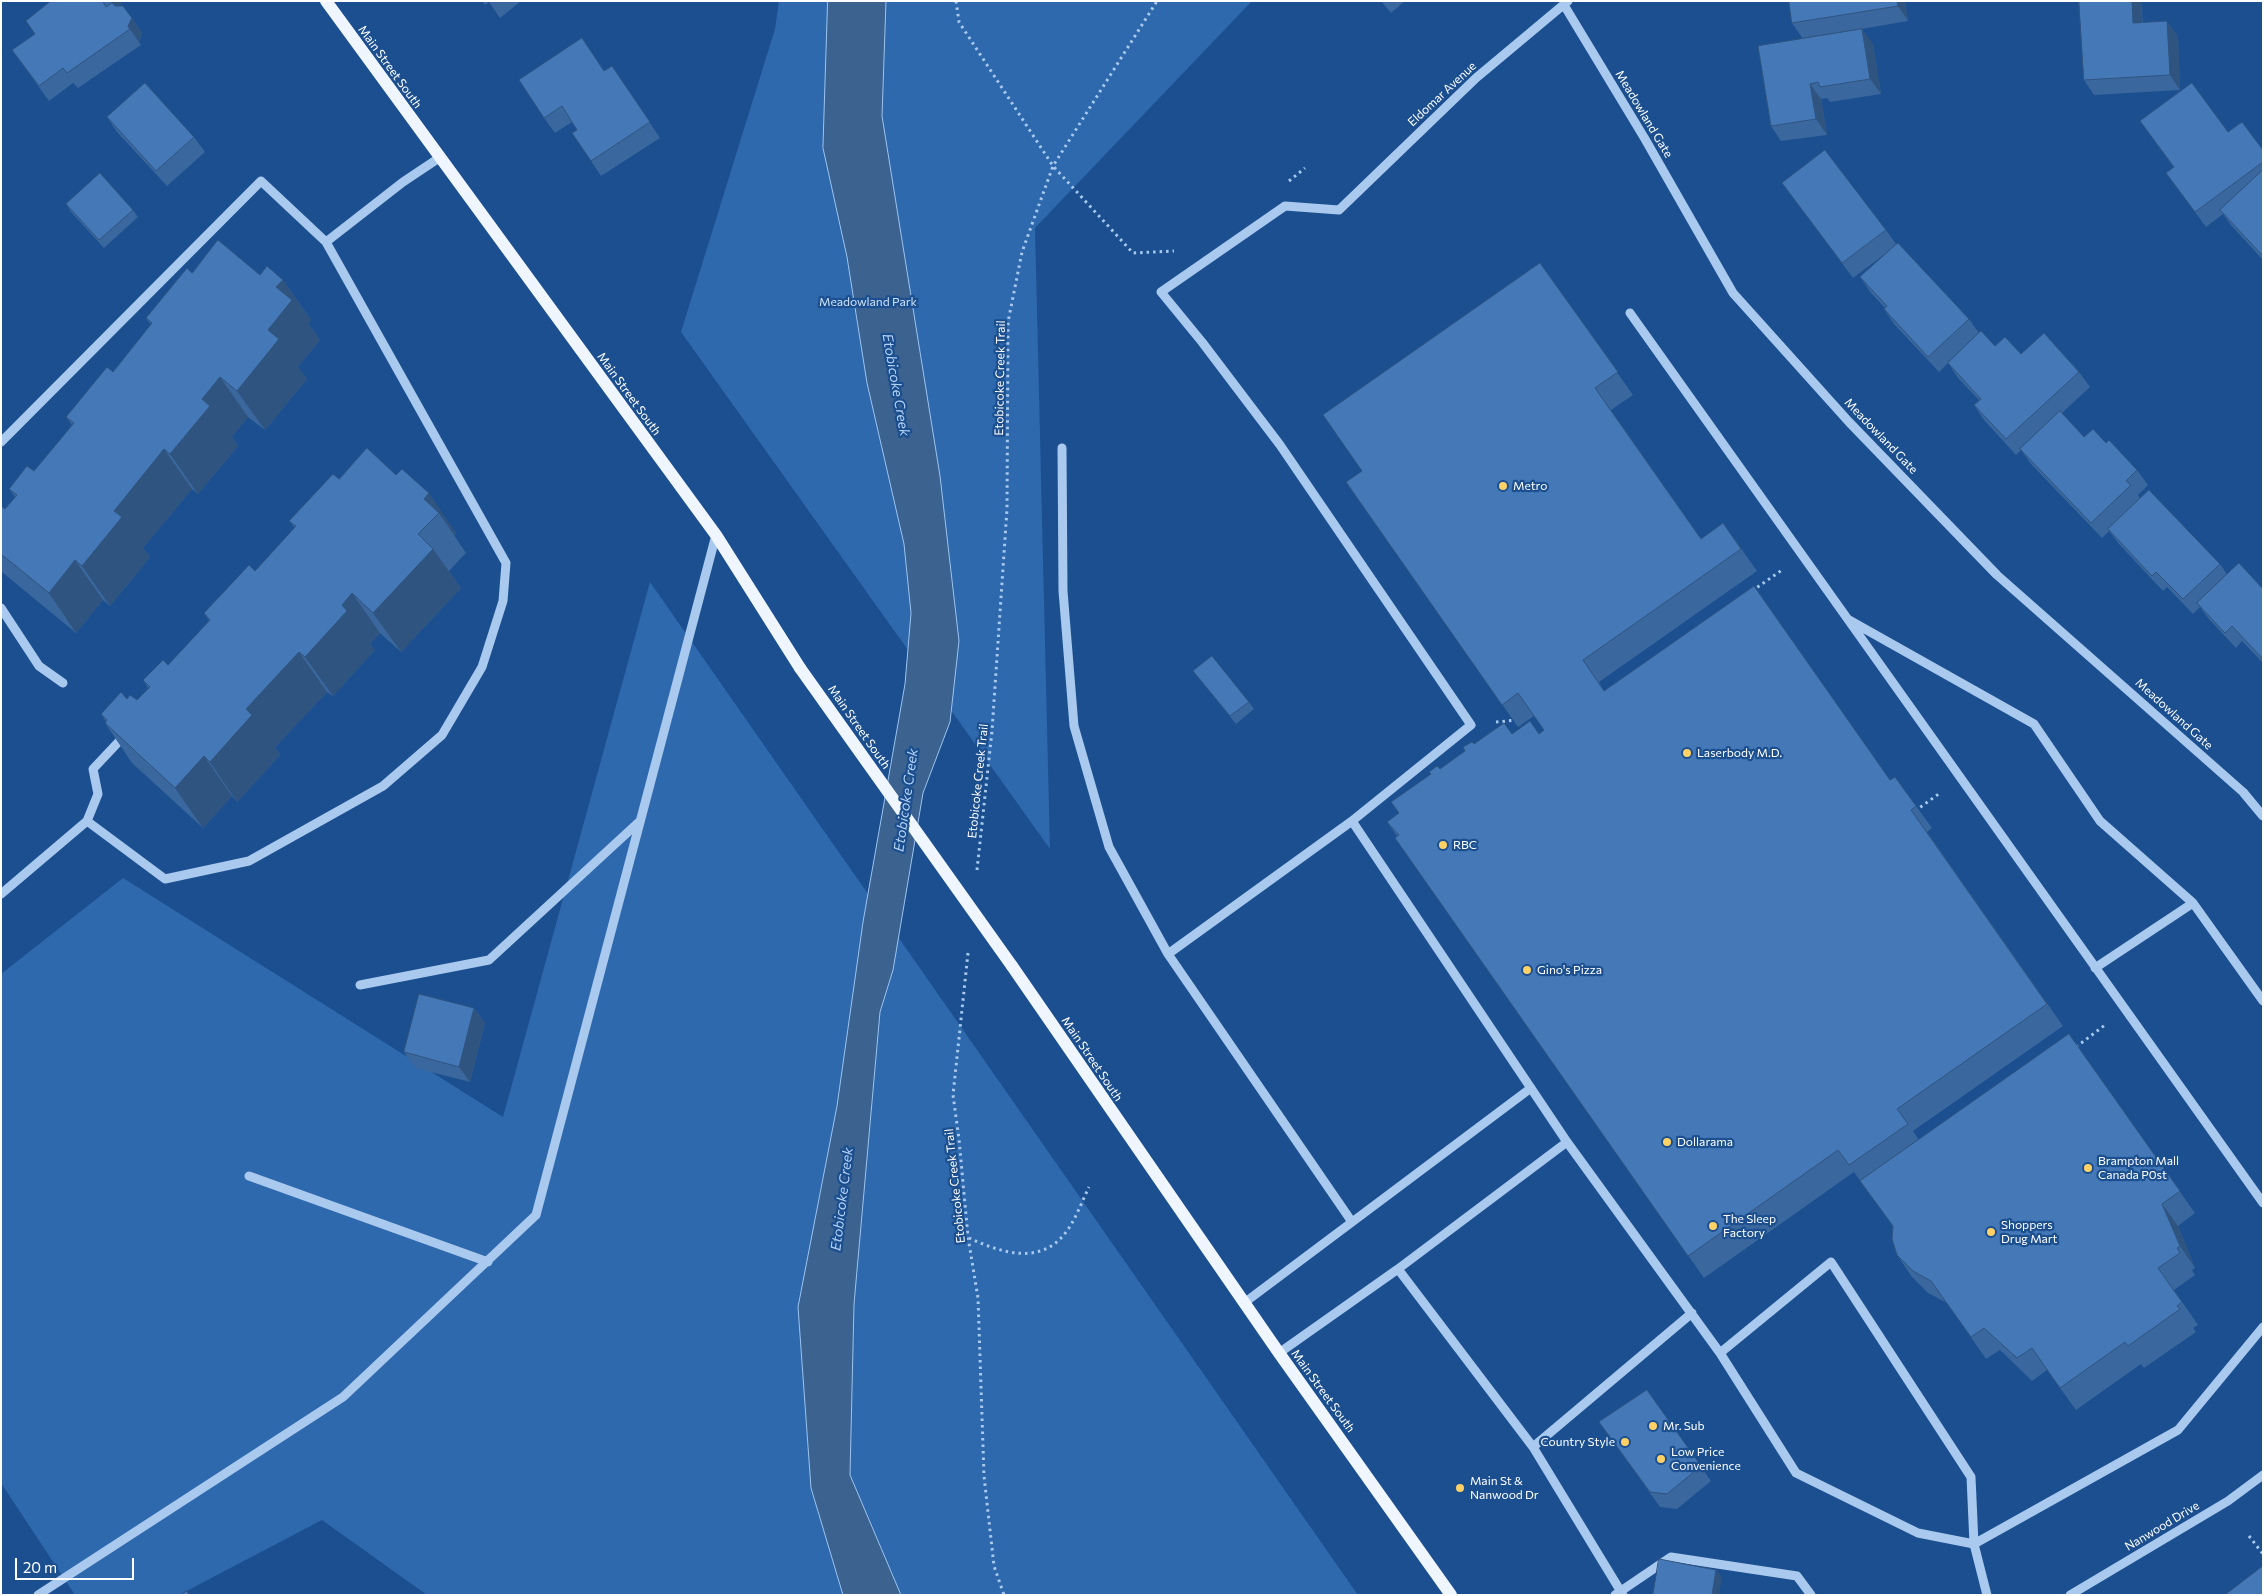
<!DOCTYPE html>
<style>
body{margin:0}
#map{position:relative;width:2264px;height:1596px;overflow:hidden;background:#1b4f8f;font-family:Commissioner,sans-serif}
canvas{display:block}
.frame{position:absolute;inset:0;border:2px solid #fff;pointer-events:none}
.scale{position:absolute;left:15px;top:1558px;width:119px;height:22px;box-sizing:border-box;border:2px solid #fff;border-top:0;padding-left:6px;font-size:15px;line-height:18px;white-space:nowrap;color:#fff;-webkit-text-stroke:4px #1b4f8f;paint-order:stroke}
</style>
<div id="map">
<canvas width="2264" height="1596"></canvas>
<div class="frame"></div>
<div class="scale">20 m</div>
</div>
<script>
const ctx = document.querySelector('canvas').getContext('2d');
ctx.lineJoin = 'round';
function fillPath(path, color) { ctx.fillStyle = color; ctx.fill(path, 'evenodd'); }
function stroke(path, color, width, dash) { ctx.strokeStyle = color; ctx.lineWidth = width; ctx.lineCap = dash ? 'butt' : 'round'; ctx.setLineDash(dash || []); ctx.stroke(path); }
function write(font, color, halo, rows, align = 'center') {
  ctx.font = font + ' Commissioner,sans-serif'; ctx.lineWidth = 4.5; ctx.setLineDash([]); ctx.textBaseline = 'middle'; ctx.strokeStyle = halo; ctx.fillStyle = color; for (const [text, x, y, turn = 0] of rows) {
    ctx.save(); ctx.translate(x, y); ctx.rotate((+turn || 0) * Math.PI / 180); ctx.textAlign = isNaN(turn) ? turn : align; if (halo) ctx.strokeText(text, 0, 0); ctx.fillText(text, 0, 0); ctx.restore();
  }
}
fillPath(new Path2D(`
 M779 1H1252L1035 228 1050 849 681 332 775 29Z
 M650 582 1358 1595H427L322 1520 179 1595H75L1 1483V974L123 878 503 1117Z`), '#2e69ad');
const water = new Path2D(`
 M828 1H886L882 116 940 476 959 641 950 722 923 793 893 970 880 1012 854 1304 850 1475 901 1595H843L811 1488 798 1307 837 1106 863 922 905 684 911 613 904 544 867 383 847 257 823 148Z`);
fillPath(water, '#3c6290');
stroke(water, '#9cc4f0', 1);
stroke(new Path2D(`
 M956 1 959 22 1053 166 1133 253 1174 251
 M1289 181 1305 168
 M1752 591 1782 570
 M1496 722 1517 720
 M1915 811 1940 793
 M977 870 992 731 1007 509 1008 322 1022 252 1053 166 1157 1
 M968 953 953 1095 959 1139 968 1237 978 1298 984 1476 994 1566 1004 1595
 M2076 1047 2105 1025
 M969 1238C998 1251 1035 1265 1061 1238 1074 1225 1081 1203 1089 1187
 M2249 1536 2263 1554`), '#a9c9ee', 3, [2.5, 4]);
stroke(new Path2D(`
 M1568 1 1476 78 1339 210 1285 206 1161 292 1202 342 1280 445 1471 725 1352 821 1567 1142 1720 1353 1796 1473 1918 1533 1974 1544 1987 1595
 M1564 5 1645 139 1733 293 1849 422 1997 575 2243 792 2263 816
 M1630 313 2263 1203
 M1 442 261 181 326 242 403 182 439 158
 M1062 448 1063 591 1074 726 1109 847 1168 954 1352 821
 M1 608 39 666 63 683
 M1849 620 2034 724 2100 821 2193 903
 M125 735 93 769 98 794 87 821 165 879 249 861 383 786 442 735 482 667 503 601 506 563 326 242
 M1 894 87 821
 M1168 954 1352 1222
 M2095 968 2193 903 2263 1001
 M360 985 489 960 640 821
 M249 1176 488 1262
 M1398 1269 1533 1447 1692 1313
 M1244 1303 1531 1088
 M1279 1353 1398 1269 1567 1142
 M1720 1353 1831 1262 1971 1477 1974 1544 2178 1430 2263 1327
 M1533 1447 1623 1595
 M38 1595 343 1397 536 1215 716 535
 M1615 1595 1671 1557 1797 1576 1811 1595
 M2070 1595 2228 1501 2263 1475`), '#a9c9ee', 9);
stroke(new Path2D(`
 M326 1 716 535 800 668
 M1012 966 1279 1353 1451 1595`), '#f0f6ff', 12);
stroke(new Path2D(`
 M800 668 1012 966`), '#f0f6ff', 12);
fillPath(new Path2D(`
 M51 1H120L121 3 119 6 132 18 142 33 139 42 141 45 78 88 73 83 49 101 12 50 35 34Z
 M482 1H521L500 18 489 2 485 5Z
 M1381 1H1405L1391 13Z
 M1789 1H1905L1908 21 1803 39 1792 23Z
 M2141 1 2143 23 2178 36 2180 90 2094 95 2084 80Z
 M1873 44 1881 94 1830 102 1827 98 1821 99 1827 135 1781 141 1771 126 1758 46Z
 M612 66 660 138 601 176 591 161 577 130 572 122 555 133 544 118 604 71Z
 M107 117 194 137 205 152 167 186 117 132Z
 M2140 121 2228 132 2263 150V260L2231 225 2223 214 2206 227 2166 173 2174 168Z
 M1782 183 1886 230 1896 244 1969 319 1979 333 1995 346 2079 372 2090 387 2062 413 2084 437 2106 443 2137 470 2148 485 2138 495 2140 498 2220 564 2227 574 2263 589V663L2242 641 2236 648 2208 618 2200 607 2193 614 2167 587 2163 591 2119 544 2109 531 2102 538 2031 464 2021 450 2016 455 1984 420 1974 405 1979 400 1958 378 1948 363 1939 372 1894 324 1884 309 1885 308 1871 293 1860 277 1889 251 1853 278Z
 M66 204 133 210 138 217 104 248 71 212Z
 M1540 263 1633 395 1611 410 1701 539 1723 523 1757 571 1599 682 1604 691 1890 780 1916 806 1932 828 1927 832 2063 1026 1913 1131 1919 1140 2069 1034 2195 1213 2178 1226 2195 1268 2192 1270 2195 1275 2174 1290 2198 1325 2193 1328 2196 1332 2144 1368 2141 1364 2076 1410 2047 1370 2032 1381 2000 1350 1986 1359 1947 1303 1928 1293 1912 1277 1897 1255 1893 1226 1854 1172 1704 1278 1395 838 1397 836 1387 822 1399 813 1440 769 1465 751 1474 744 1512 734H1539L1544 730 1534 716 1518 727 1346 482 1362 471Z
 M192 273 260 275 283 280 311 320 308 323 320 340 298 367 307 379 265 430 248 417 232 437 238 446 198 494 192 489 143 548 150 557 110 606 103 600 76 633 3 573 1 570V506L5 509 15 497 9 489 34 471 72 425 66 417 113 372 151 325 146 318Z
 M402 469 456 533 454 535 466 553 449 571 461 588 401 652 380 633 370 644 375 650 333 696 327 692 275 747 280 755 237 802 232 796 203 828 132 763 105 723 106 722 101 714 127 699 137 700 148 688 143 680 168 665 209 621 204 613 255 571 295 528 289 521 339 479 396 475Z
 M1193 671 1249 702 1254 709 1236 724Z
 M474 1008 485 1023 470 1082 415 1068 404 1052Z
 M1647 1390 1711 1481 1677 1509 1660 1507 1599 1422Z`), '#3a679d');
fillPath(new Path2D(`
 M111 1H120L121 3 117 10Z
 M1897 1H1905L1908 21 1898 6Z
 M2132 1H2141L2143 38 2133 23Z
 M132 18 142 33 139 42 141 45 128 26Z
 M2167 21 2178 36 2180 90 2170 75Z
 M1862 29 1873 44 1881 94 1870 79Z
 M1810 84 1821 99 1827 135 1816 119Z
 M283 280 311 320 308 323 320 340 298 367 307 379 265 430 237 391 268 330 276 287Z
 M220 377 248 417 232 437 238 446 198 494 170 454 202 399Z
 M164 449 192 489 143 548 150 557 110 606 82 566 114 511Z
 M429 493 456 533 454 535 439 513 424 499Z
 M433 549 461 588 401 652 373 613Z
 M75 560 103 600 76 633 49 593Z
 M352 593 380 633 370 644 375 650 333 696 305 657 342 605Z
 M299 652 327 692 275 747 280 755 237 802 210 762 246 709Z
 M204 756 232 796 203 828 175 788Z
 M474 1008 485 1023 470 1082 459 1067Z
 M2162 1204 2178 1226 2195 1268 2180 1246Z
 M1716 1570 1722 1577 1719 1595H1712Z`), '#305480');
const building = new Path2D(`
 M51 1H105L103 2 106 7 112 3 115 6H123L132 18 128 26 130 29 67 73 63 68 39 86 12 50 35 34 26 21Z
 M1789 1H1897L1898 6 1792 23Z
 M2079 1H2132L2133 23 2167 21 2170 75 2084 80Z
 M1862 29 1870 79 1820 87 1818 82 1810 84 1816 119 1771 126 1758 46Z
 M582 38 604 71 612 66 650 122 591 161 572 133 577 130 562 106 544 118 519 80Z
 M145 83 194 137 156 171 107 117Z
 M2192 83 2228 132 2242 122 2263 150V162L2195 212 2166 173 2174 167 2140 121Z
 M1825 150 1886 230 1842 263 1782 183Z
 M2263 170V256L2220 210Z
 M100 173 133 210 99 240 66 204Z
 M218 240 260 275 267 266 283 280 276 287 292 300 268 330 279 339 237 391 220 377 202 399 210 406 170 454 164 449 114 511 122 517 82 566 75 560 49 593 1 554V506L5 509 17 495 9 489 27 466 34 471 74 423 66 417 107 367 113 372 152 323 146 318 187 268 192 273Z
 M1898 243 1969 319 1928 357 1884 309 1887 306 1860 277Z
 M1540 263 1618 372 1595 388 1701 539 1723 523 1741 549 1583 660 1604 691 1754 586 1890 780 1895 777 1916 806 1911 810 2047 1004 1897 1109 1908 1124 1849 1165 1838 1150 1688 1256 1395 838 1399 835 1387 822 1399 813 1391 802 1431 774 1429 772 1437 766 1440 769 1465 751 1463 747 1472 742 1474 744 1504 723 1512 734 1530 721 1539 734 1544 730 1518 693 1502 705 1346 482 1362 471 1323 415Z
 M1981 331 1995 346 2005 337 2021 354 2044 333 2079 372 2006 439 1974 405 1981 399 1948 363Z
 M2060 411 2084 437 2093 429 2106 443 2109 440 2137 470 2126 481 2131 485 2091 523 2020 449Z
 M367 448 396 475 402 469 429 493 424 499 439 513 418 534 433 549 373 613 352 593 342 605 347 611 305 657 299 652 246 709 252 715 210 762 204 756 175 788 105 723 107 720 101 714 121 692 127 699 130 695 137 700 150 687 143 680 163 660 168 665 210 620 204 613 249 565 255 571 296 526 289 521 333 474 339 479Z
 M2149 490 2220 564 2183 599 2156 572 2152 576 2108 529Z
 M2239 563 2263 589V659L2232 626 2225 633 2197 603Z
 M1212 656 1249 702 1230 716 1193 671Z
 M419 994 474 1008 459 1067 404 1052Z
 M2069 1034 2180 1191 2162 1204 2180 1246 2177 1248 2180 1253 2158 1268 2182 1302 2177 1306 2180 1309 2128 1346 2125 1342 2060 1388 2032 1348 2017 1358 1984 1328 1971 1337 1931 1281 1913 1271 1897 1255 1892 1239 1893 1226 1860 1181Z
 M1647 1390 1701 1466 1667 1494 1650 1492 1599 1422Z
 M1659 1559 1716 1570 1712 1595H1653Z
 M2263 1566V1595H2225Z
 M187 1591 189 1595H181Z`);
fillPath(building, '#4478b7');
stroke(building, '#305480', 1);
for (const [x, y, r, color] of [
 [1503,486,5,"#ffd166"],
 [1687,753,5,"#ffd166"],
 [1443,845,5,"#ffd166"],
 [1527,970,5,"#ffd166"],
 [1667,1142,5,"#ffd166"],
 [2088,1168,5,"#ffd166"],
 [1713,1226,5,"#ffd166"],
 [1991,1232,5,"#ffd166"],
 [1653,1426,5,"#ffd166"],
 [1625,1442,5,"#ffd166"],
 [1661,1459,5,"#ffd166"],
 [1460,1488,5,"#ffd166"]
]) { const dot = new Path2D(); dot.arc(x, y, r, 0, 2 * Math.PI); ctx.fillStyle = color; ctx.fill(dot); stroke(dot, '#1b4f8f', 2); }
write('12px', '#fff', '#1b4f8f', [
 ["Main Street South",390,67,54],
 ["Eldomar Avenue",1442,94,-43],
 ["Meadowland Gate",1644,114,59],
 ["Etobicoke Creek Trail",1000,378,-89],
 ["Main Street South",629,394,54],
 ["Meadowland Gate",1881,436,46],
 ["Meadowland Gate",2174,714,42],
 ["Main Street South",859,727,55],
 ["Etobicoke Creek Trail",978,781,-84],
 ["Main Street South",1092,1059,56],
 ["Etobicoke Creek Trail",955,1186,-96],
 ["Main Street South",1323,1391,54],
 ["Nanwood Drive",2162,1526,-31]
]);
write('12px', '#cfe3fa', '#1b4f8f', [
 ["Meadowland Park",868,302]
]);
write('12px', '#fff', '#1b4f8f', [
 ["Metro",1513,486],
 ["Laserbody M.D.",1697,753],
 ["RBC",1453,845],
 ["Gino's Pizza",1537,970],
 ["Dollarama",1677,1142],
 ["Brampton Mall",2098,1161],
 ["Canada P0st",2098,1175],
 ["The Sleep",1723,1219],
 ["Factory",1723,1233],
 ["Shoppers",2001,1225],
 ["Drug Mart",2001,1239],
 ["Mr. Sub",1663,1426],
 ["Country Style",1615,1442,"right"],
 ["Low Price",1671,1452],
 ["Convenience",1671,1466],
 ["Main St &",1470,1481],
 ["Nanwood Dr",1470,1495]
], 'left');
write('italic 14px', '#b5d3f5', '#1b4f8f', [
 ["Etobicoke Creek",896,385,80],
 ["Etobicoke Creek",906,800,-82],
 ["Etobicoke Creek",842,1199,-83]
]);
</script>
